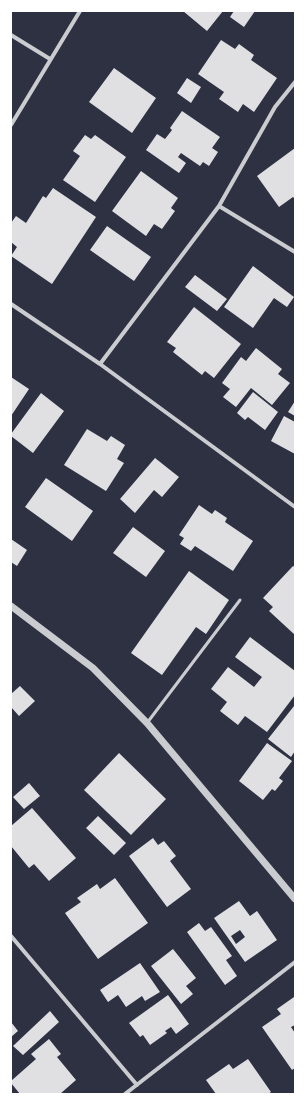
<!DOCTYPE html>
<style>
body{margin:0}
#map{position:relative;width:306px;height:1105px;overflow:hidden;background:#2d3142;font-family:"DejaVu Sans",sans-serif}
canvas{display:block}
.frame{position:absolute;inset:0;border:12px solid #fff;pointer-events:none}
</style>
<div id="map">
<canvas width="306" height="1105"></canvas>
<div class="frame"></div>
</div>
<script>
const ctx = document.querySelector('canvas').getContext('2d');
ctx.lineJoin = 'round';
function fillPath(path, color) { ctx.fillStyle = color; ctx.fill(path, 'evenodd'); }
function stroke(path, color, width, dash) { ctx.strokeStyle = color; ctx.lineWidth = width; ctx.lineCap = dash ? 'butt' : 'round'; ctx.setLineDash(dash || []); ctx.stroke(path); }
fillPath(new Path2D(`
 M183 11H223L207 31Z
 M234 11H255L244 27 230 17Z
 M221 40 235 49 239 44 254 55 251 60 277 78 254 112 243 104 238 112 219 99 224 92 198 74Z
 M114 68 156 98 132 133 89 102Z
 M187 78 201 87 191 103 177 93Z
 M182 111 220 137 212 148 218 152 209 166 203 162 200 166 181 153 178 157 186 163 179 173 146 150 157 134 165 139 172 130 170 128Z
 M85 135 91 139 95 135 126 157 95 202 63 180 80 156 73 151Z
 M295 148V199L293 197 279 207 257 176Z
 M141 171 178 198 171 208 175 211 162 229 154 224 146 236 112 211Z
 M53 188 96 217 52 284 11 256 17 247 11 242V223L16 216 26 223 43 196 46 198Z
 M107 226 151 257 134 281 90 250Z
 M253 266 294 297 287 307 274 298 253 328 224 307Z
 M195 275 227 299 217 311 185 287Z
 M194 307 241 344 214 378 205 371 202 375 173 352 176 348 167 342Z
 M256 348 282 369 278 374 290 383 272 405 251 388 236 407 223 397 230 389 222 383 241 357 246 361Z
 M11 377 29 389 11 416Z
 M253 392 278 412 265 430 248 417 245 420 237 413Z
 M41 393 64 411 33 453 11 436V434Z
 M295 401V416L288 412Z
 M284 416 295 422V454L271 441Z
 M87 429 107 441 111 436 125 445 117 459 124 463 106 491 64 465Z
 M155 458 179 477 162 497 154 490 135 513 120 499Z
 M46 478 93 511 72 541 25 507Z
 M199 505 212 514 215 510 227 518 225 522 253 541 233 571 195 546 191 551 180 544 184 538 179 535Z
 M133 527 165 551 146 577 113 553Z
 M11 539 27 550 17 566 11 562Z
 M293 566 295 567V635L269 611 273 607 263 598Z
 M189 571 229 600 206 634 196 627 162 675 131 653Z
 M250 637 295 671V695L267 732 245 716 238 725 220 711 227 702 211 689 228 667 254 687 262 677 235 657Z
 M20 686 35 701 19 716 11 707V694Z
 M294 706 295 707V751L291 757 268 739Z
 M267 743 292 761 279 778 283 781 275 791 272 789 263 800 239 781Z
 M119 753 166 799 131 835 84 790Z
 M29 783 40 796 24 809 13 797Z
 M32 808 76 858 49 881 34 864 29 868 11 846V826Z
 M98 816 126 843 114 855 86 828Z
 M153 838 158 845 164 841 176 856 170 861 191 889 167 907 129 856Z
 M115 878 148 923 98 959 65 913 81 902 77 898 97 884 100 889Z
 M239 901 250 916 257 911 277 940 245 962 214 918ZM240 930 245 937 236 944 231 936Z
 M199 923 205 931 211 927 232 956 226 960 237 976 225 985 187 932Z
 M173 949 196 978 186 986 193 994 181 1004 151 966Z
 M140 963 160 992 145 1001 142 996 126 1007 118 995 108 1002 100 990Z
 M168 995 189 1024 176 1034 171 1027 165 1031 167 1033 150 1045 143 1035 140 1037 129 1023Z
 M294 997 295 1025 291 1027 295 1033V1068L292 1070 262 1027 281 1014 277 1009Z
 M50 1011 59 1022 23 1055 13 1046Z
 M11 1022 18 1031 11 1037Z
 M49 1039 61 1054 57 1057 76 1080 60 1094H20L11 1083V1081L36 1059 31 1054Z
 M248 1059 271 1092 268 1094H216L206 1080 229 1064 233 1069Z`), '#e0e0e3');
stroke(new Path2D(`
 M147 723 240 600`), '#caccd0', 3);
stroke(new Path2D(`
 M11 35 50 59
 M11 125 80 11
 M219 206 295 252
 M11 304 100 364 295 507
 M100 364 219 206 275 107 295 82
 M11 936 137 1085
 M125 1094 295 962`), '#caccd0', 4);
stroke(new Path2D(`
 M11 606 93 668 147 723 295 899`), '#caccd0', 7);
</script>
